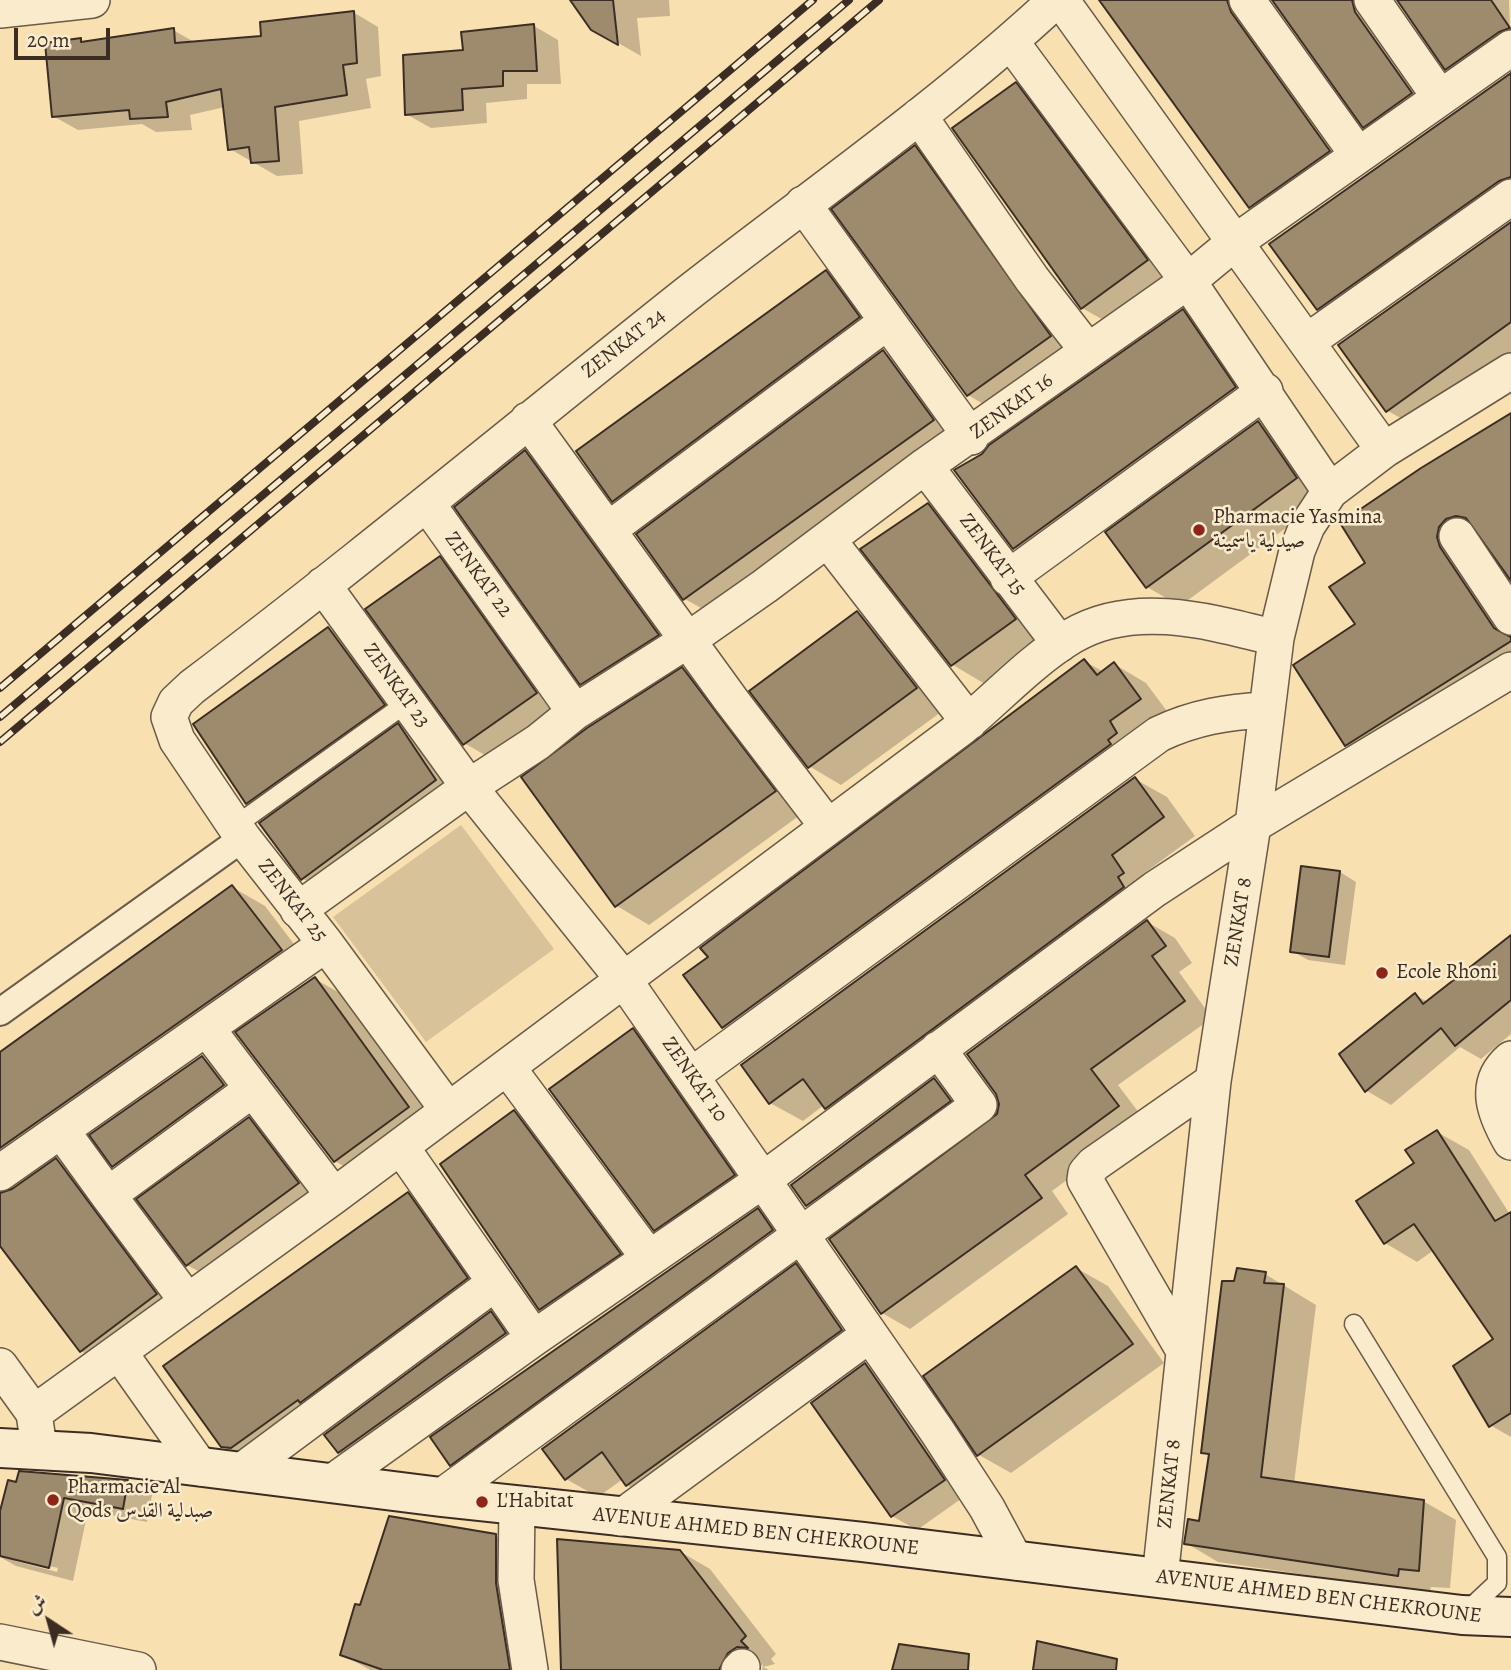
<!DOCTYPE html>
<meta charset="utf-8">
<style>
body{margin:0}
#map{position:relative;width:1511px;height:1670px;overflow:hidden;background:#f8e0b1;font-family:Alegreya,Amiri,serif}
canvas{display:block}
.north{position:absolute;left:14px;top:1586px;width:70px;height:70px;-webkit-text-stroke:5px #faebcc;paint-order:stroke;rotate:324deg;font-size:19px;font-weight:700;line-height:28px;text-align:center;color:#3c2d24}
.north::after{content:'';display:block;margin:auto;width:24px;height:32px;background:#3c2d24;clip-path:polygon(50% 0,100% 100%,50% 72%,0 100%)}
.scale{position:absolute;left:14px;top:28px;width:96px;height:32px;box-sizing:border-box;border:4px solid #3c2d24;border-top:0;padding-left:9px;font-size:21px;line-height:24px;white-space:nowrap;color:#3c2d24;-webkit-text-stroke:5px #faebcc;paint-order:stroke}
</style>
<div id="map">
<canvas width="1511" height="1670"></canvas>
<div class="north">ش</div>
<div class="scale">20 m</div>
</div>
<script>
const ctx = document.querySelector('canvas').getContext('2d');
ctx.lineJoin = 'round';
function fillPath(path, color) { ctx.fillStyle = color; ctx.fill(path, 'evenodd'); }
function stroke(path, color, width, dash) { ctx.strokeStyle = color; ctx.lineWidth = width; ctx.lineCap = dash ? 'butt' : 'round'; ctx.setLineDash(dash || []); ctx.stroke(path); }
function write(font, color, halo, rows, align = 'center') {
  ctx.font = font + ' Alegreya,Amiri,serif'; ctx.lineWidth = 5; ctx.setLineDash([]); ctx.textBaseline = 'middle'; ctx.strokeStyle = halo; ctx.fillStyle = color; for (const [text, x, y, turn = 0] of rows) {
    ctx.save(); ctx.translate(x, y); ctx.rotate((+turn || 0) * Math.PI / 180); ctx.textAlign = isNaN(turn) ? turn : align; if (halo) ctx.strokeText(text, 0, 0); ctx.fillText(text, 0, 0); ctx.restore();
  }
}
fillPath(new Path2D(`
 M461 825 554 949 426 1042 333 917Z`), '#d8c299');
fillPath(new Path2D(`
 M576 0H669L670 16 637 18 641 56 592 28Z
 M1101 0H1397L1394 1 1443 112 1396 145 1364 126 1274 0 1268 1 1361 170 1283 225 1251 206Z
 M1399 0H1509L1511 64 1479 87 1446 68Z
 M353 12 378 27 381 76 366 79 371 108 299 121 303 174 277 176 230 149 225 107 190 115 192 130 156 132 142 124 78 130 53 116 81 40 86 43 173 30 196 43 263 38Z
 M534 26 558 40 561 84H527V99L486 103 487 123 431 128 406 114 465 51Z
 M1511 75V213L1351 327 1318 309Z
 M1016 84 1048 103 1179 279 1114 326 1082 308Z
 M915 147 947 166 1082 355 1000 414 968 395Z
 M1511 224V364L1420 429 1388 411Z
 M826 272 858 290 891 336 646 519 613 500Z
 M1183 311 1215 330 1267 406 1047 566 1015 548 983 455Z
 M883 352 916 370 965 439 717 617 685 599 638 535Z
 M1511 415V578L1483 536H1479L1470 546 1511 626V679L1378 763 1346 745 1357 624 1367 563Z
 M1258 423 1290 441 1328 497 1180 606 1147 587 1107 533Z
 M525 452 557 471 690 654 614 702 582 683Z
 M928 505 960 524 1047 638 985 684 953 665 863 549Z
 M440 558 472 577 568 712 497 762 464 743Z
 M858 613 890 632 948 707 841 785 809 766Z
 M329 629 361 648 460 794 327 893 302 878 271 817 247 803Z
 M1084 661 1104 672 1114 664 1146 683 1172 718 755 1046 723 1027Z
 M683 669 715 688 807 810 649 925 617 906 524 777Z
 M1135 779 1167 797 1195 836 1143 874 1155 892 858 1126 824 1105 803 1121 770 1103Z
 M1340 872 1356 882 1345 965 1308 960 1292 951Z
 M232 887 265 906 313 969 13 1184V1188L56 1160 89 1179 188 1313 113 1369 81 1351 0 1243V1054Z
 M1147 922 1175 938 1192 963 1179 972 1212 1018 1118 1085 1146 1122 1052 1191 1068 1214 910 1329 882 1313 999 1115Z
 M1511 937V1034L1481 1059 1460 1047 1391 1105 1367 1091 1415 995 1428 1002Z
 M315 979 347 997 440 1126 367 1180 335 1161Z
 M633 1030 665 1049 766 1194 687 1248 655 1229Z
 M202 1058 227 1072 248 1099 138 1180 114 1165Z
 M934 1080 959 1094 974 1115 831 1219 807 1205Z
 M514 1112 546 1131 652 1273 572 1327 540 1309Z
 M249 1119 281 1138 330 1202 220 1283 187 1265Z
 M1437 1132 1469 1150 1511 1216V1437L1490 1425 1495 1340 1434 1250 1417 1262 1385 1243 1417 1164Z
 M408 1194 440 1213 499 1297 255 1465 222 1446Z
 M758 1210 790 1229 483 1483 451 1464Z
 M796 1265 828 1284 873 1349 659 1504 627 1485 623 1479 598 1497 566 1479Z
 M1076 1268 1108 1286 1164 1363 1011 1473 979 1455Z
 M1265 1274 1316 1305 1294 1484 1423 1501 1456 1520 1450 1588 1431 1587 1430 1593 1218 1562 1186 1543 1200 1523 1210 1456 1203 1452 1236 1283Z
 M491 1313 515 1327 529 1348 364 1466 339 1452 327 1435Z
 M865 1365 890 1379 968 1494 917 1530 892 1516 813 1403Z
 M127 1481 152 1495 147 1522 88 1511 73 1581 16 1566 0 1557V1518L17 1484ZM15 1558 58 1568 57 1572 15 1561Z
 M496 1536 528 1555 538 1670H370L342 1654 361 1607Z
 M679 1551 710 1569 776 1654 771 1659 775 1664 763 1667 769 1670H762L763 1664 758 1670H564Z`), '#0003');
const building = new Path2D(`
 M570 0H613L618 45 591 30Z
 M1099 0H1227L1231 12 1330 151 1249 208Z
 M1272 0H1352L1355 12 1412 93 1363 128Z
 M1397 0H1491L1510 28 1499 32 1445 70Z
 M354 11 357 63 343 65 347 95 275 107 279 161 251 163 249 147 228 150 221 89 166 102 168 117 130 119 129 110 52 117 45 43 81 38V42L174 28 175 43 261 36 260 22Z
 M534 24 537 71H503V86L462 89 463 110 405 115 403 55 463 50 461 32Z
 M1511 73V177L1499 181 1317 310 1269 244Z
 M1016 82 1148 260 1081 309 952 128Z
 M915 145 1051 336 967 396 831 209Z
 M1511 222V322L1386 412 1338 345Z
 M826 270 860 317 612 502 576 451Z
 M1183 309 1236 387 1013 549 954 470 982 454 989 445Z
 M883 350 934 420 683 600 636 534Z
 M1511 413V581L1466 518 1456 516 1446 519 1439 527 1437 537 1440 547 1494 628 1511 637V641L1345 746 1293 665 1355 624 1329 587 1365 563 1340 523 1421 468Z
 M1258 421 1297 478 1146 588 1105 532Z
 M525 450 659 635 580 685 454 507Z
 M928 503 1016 619 951 666 860 549Z
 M440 556 537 693 463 745 365 609Z
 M857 611 917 688 808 768 749 691Z
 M328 627 385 705 246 804 193 724Z
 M1084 659 1097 675 1114 662 1141 699 1110 721 1117 733 1108 740 1111 744 722 1028 683 975 708 957 700 948Z
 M682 667 776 791 615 907 521 777 587 728Z
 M398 723 436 780 301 880 259 823Z
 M1135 777 1164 817 1112 855 1124 873 1118 877 1124 887 825 1109 803 1079 769 1104 741 1065Z
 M1301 866 1340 871 1329 957 1290 952Z
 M232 885 282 950 0 1148V1052Z
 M1147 920 1166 946 1152 956 1185 1001 1091 1069 1119 1106 1025 1175 1042 1198 881 1314 829 1239 997 1114 999 1104 996 1094 967 1054Z
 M1511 935V1000L1455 1046 1441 1028 1365 1092 1339 1054 1415 993 1423 1004Z
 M315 977 409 1107 334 1162 235 1032Z
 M633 1028 735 1175 654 1231 549 1089Z
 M202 1056 224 1085 112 1167 89 1135Z
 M934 1078 951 1101 806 1206 791 1185Z
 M514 1110 621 1254 539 1310 440 1164Z
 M249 1117 299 1183 186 1266 136 1199Z
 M1437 1130 1495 1221 1511 1212V1413L1489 1427 1453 1366 1493 1339 1414 1224 1384 1244 1356 1201 1414 1163 1405 1150Z
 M56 1158 157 1294 80 1352 0 1246V1193L12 1189Z
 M408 1192 468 1278 300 1403 298 1400 231 1448 221 1447 163 1366Z
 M758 1208 773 1230 450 1466 430 1437Z
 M796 1263 842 1330 626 1486 602 1452 565 1480 542 1449Z
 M1076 1266 1133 1344 977 1456 923 1376Z
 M1237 1268 1266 1272 1264 1283 1284 1284 1261 1477 1424 1500 1419 1571 1399 1569 1398 1576 1184 1544 1188 1519 1199 1521 1209 1454 1201 1453 1222 1281H1234Z
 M491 1311 506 1333 338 1453 324 1435Z
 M865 1363 945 1480 891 1517 811 1403Z
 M19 1471 128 1480 123 1509 64 1498 49 1568 0 1556V1511L8 1480 16 1482Z
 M389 1516 496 1534V1583L510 1670H383L340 1655 355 1604 360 1605Z
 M557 1539 680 1550 746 1636 741 1641 748 1648 737 1647 728 1653 719 1670H561Z
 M1037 1641 1117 1659 1116 1670H1033Z
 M899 1644 969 1654 968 1670H892Z`);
fillPath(building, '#9e8a6d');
stroke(building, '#3c2d24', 2);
const service = new Path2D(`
 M235 826 408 702
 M1354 1324 1497 1557V1583L1467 1611`);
const pedestrian = new Path2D(`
 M0 1012 243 838`);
const minor = new Path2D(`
 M1061 0 1384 450
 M1247 0 1358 155
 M1372 0 1439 96
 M0 10 92 0
 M1011 42 1188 281 1330 491
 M919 116 1032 279 1088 351
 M803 204 971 437
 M1308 341 1511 197
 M528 420 731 700 828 827
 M925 466 1060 644
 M428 505 575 712 688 640 765 586 925 466 1188 281 1234 243 1511 48
 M608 530 887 322
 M1457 536 1511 617
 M828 540 969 722
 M1008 578 1265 391
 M323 585 469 787 624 980 937 1431 987 1508 1016 1562
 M298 910 469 787 538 742 575 712
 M208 1030 334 1196
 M1511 1059C1482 1084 1495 1114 1511 1142
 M507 1067 649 1258
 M691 1076 1159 734C1195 717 1227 712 1266 710
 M448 1110 326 944 243 838 177 740 169 717 176 702 192 687C360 560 522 425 687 294 811 197 941 107 1056 0
 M61 1130 108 1195
 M401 1147 534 1338
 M0 1173 326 944
 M188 1302 108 1195 253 1089
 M1183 1349 1085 1180 1086 1173 1094 1164 1213 1081
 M119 1352 201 1468
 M0 1366 34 1413
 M39 1448 34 1413 334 1196 961 728C997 698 1032 660 1072 636 1134 599 1212 622 1276 638
 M239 1473 495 1283
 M330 1484 534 1338 763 1180 1155 889 1253 825 1511 670
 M441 1497 979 1105 938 1049
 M517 1506 516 1580 530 1670
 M620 1518 869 1335
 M1160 1578 1213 1081 1253 825 1276 638 1297 551 1307 526 1330 491 1384 450 1511 371
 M0 1642 138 1670
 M739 1670 742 1667`);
const secondary = new Path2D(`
 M0 1448 91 1453 441 1497 863 1542 1462 1615 1511 1617`);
stroke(service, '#6b5a47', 21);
stroke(pedestrian, '#6b5a47', 30);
stroke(minor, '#6b5a47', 38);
stroke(secondary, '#3c2d24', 42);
stroke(service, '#faebcc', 18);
stroke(pedestrian, '#faebcc', 26);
stroke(minor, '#faebcc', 35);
stroke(secondary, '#faebcc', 38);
const rail = new Path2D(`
 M0 688 813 0
 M0 717 849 0
 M0 742 879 0`);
stroke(rail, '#3c2d24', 8);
stroke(rail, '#faebcc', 5, [16]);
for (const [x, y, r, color] of [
 [1199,530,7,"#8f2418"],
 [1382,973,7,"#8f2418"],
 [53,1500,7,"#8f2418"],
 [482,1502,7,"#8f2418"]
]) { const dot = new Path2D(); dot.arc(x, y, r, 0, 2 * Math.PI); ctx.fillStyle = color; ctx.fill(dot); stroke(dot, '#faebcc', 2.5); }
write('21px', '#3c2d24', '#faebcc', [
 ["ZENKAT 24",624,344,-38],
 ["ZENKAT 16",1012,407,-36],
 ["ZENKAT 15",992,555,53],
 ["ZENKAT 22",478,575,54],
 ["ZENKAT 23",396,686,54],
 ["ZENKAT 25",292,901,52],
 ["ZENKAT 8",1239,922,-81],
 ["ZENKAT 10",694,1080,55],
 ["ZENKAT 8",1170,1484,-84],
 ["AVENUE AHMED BEN CHEKROUNE",756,1532,6],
 ["AVENUE AHMED BEN CHEKROUNE",1319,1597,7]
]);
write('21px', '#3c2d24', '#faebcc', [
 ["Pharmacie Yasmina",1213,518],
 ["صيدلية ياسمينة",1213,542],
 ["Ecole Rhoni",1396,973],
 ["Pharmacie Al",67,1488],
 ["Qods صبدلية القدس",67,1512],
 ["L'Habitat",496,1502]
], 'left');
</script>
